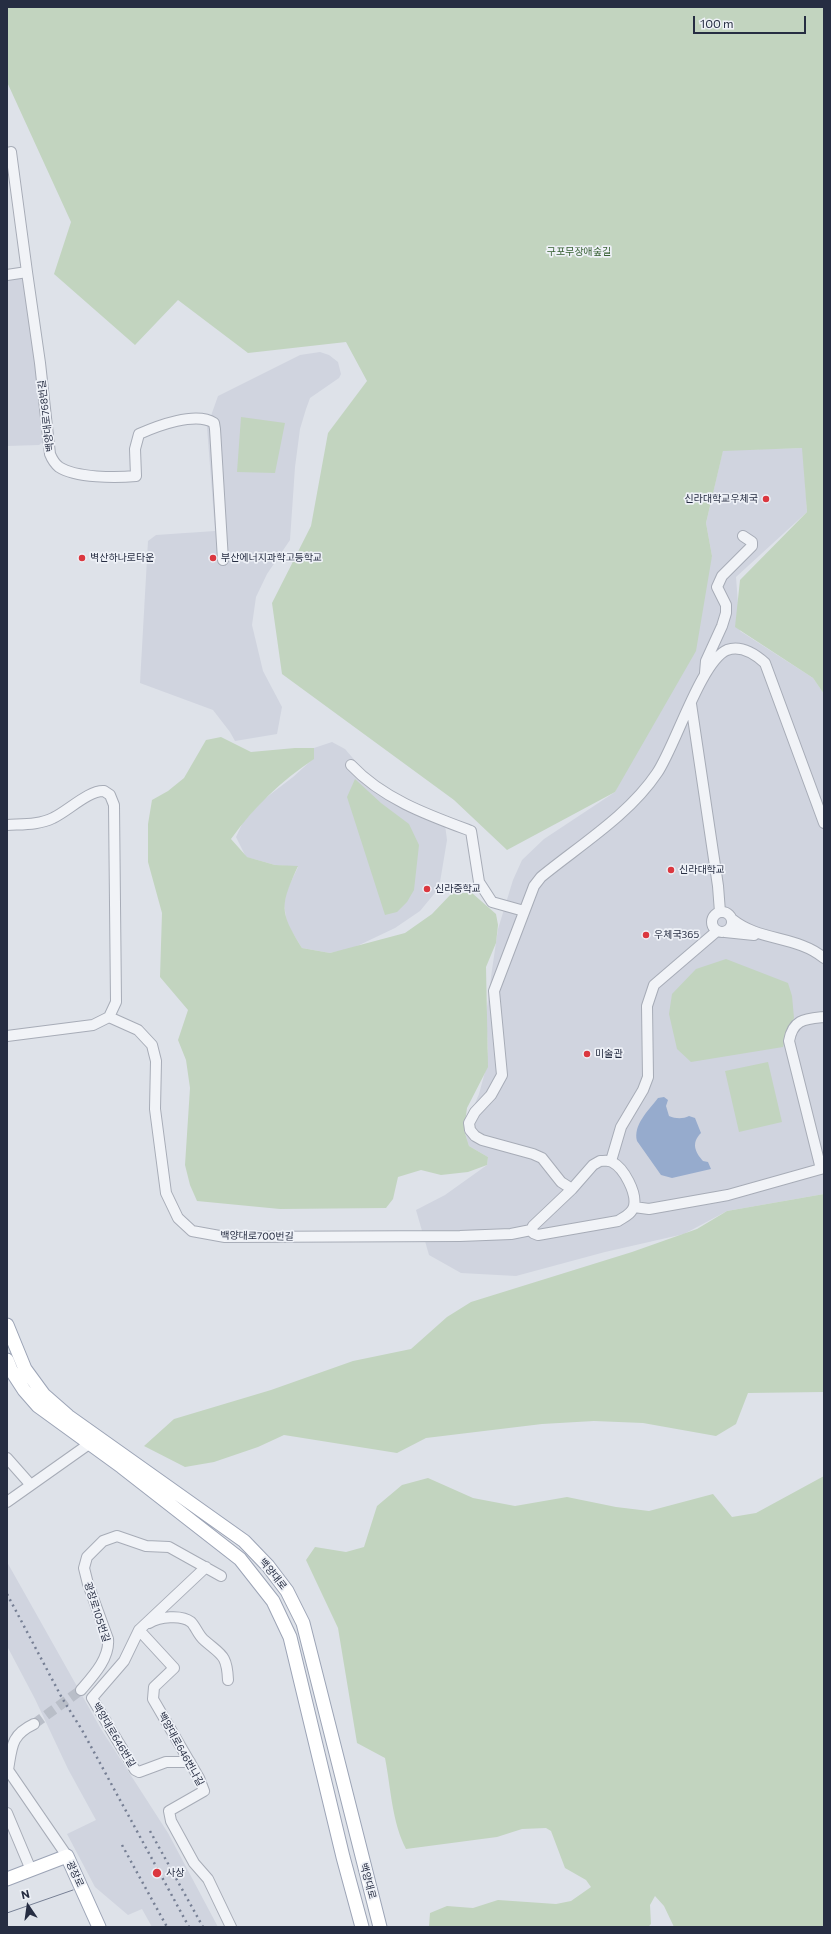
<!DOCTYPE html>
<meta charset="utf-8">
<style>
body{margin:0}
#map{position:relative;width:831px;height:1934px;overflow:hidden;background:#dee2e9;font-family:Commissioner,sans-serif}
canvas{display:block}
.frame{position:absolute;inset:0;border:8px solid #262d42;pointer-events:none}
.north{position:absolute;left:8px;top:1886px;width:40px;height:40px;-webkit-text-stroke:3px #eef1f7;paint-order:stroke;rotate:347deg;font-size:11px;font-weight:700;line-height:16px;text-align:center;color:#262d42}
.north::after{content:'';display:block;margin:auto;width:14px;height:18px;background:#262d42;clip-path:polygon(50% 0,100% 100%,50% 72%,0 100%)}
.scale{position:absolute;left:693px;top:16px;width:113px;height:18px;box-sizing:border-box;border:2px solid #262d42;border-top:0;padding-left:5px;font-size:12px;line-height:14px;white-space:nowrap;color:#262d42;-webkit-text-stroke:3px #eef1f7;paint-order:stroke}
</style>
<div id="map">
<canvas width="831" height="1934"></canvas>
<div class="frame"></div>
<div class="north">N</div>
<div class="scale">100 m</div>
</div>
<script>
const ctx = document.querySelector('canvas').getContext('2d');
ctx.lineJoin = 'round';
function fillPath(path, color) { ctx.fillStyle = color; ctx.fill(path, 'evenodd'); }
function stroke(path, color, width, dash) { ctx.strokeStyle = color; ctx.lineWidth = width; ctx.lineCap = dash ? 'butt' : 'round'; ctx.setLineDash(dash || []); ctx.stroke(path); }
function write(font, color, halo, rows, align = 'center') {
  ctx.font = font + ' Commissioner,"Noto Sans KR",sans-serif'; ctx.lineWidth = 3.5; ctx.setLineDash([]); ctx.textBaseline = 'middle'; ctx.strokeStyle = halo; ctx.fillStyle = color; for (const [text, x, y, turn = 0] of rows) {
    ctx.save(); ctx.translate(x, y); ctx.rotate((+turn || 0) * Math.PI / 180); ctx.textAlign = isNaN(turn) ? turn : align; if (halo) ctx.strokeText(text, 0, 0); ctx.fillText(text, 0, 0); ctx.restore();
  }
}
fillPath(new Path2D(`
 M25 278 47 439 39 445 7 446V280Z
 M320 352 329 355 338 362 341 374 339 378 310 398 306 409 300 429 295 467 290 540 267 574 256 597 252 625 263 671 282 707 277 734 235 741 230 732 213 710 140 683 148 541 156 535 215 531 207 427 218 396 300 355Z
 M803 448 807 512 736 577 740 631 813 678 824 694V1194L727 1211 684 1234 605 1252 516 1276 461 1273 429 1255 416 1210 445 1195 487 1165 488 1157 469 1146 464 1130 479 1094 485 1072 488 1049 486 1015 492 970 498 929 513 880 522 860 544 839 615 792 712 556 706 523 723 450Z
 M332 742 345 749 364 771 388 789 444 817 447 840 439 888 420 911 395 928 353 948 330 953 302 948 287 924 284 904 287 890 298 867 275 865 246 857 236 837 243 822 263 800 293 777 313 759 314 748Z
 M7 1562 101 1729 168 1833 218 1927H152L142 1909 128 1915 95 1887 67 1834 96 1820 68 1769 35 1699 7 1646Z`), '#d0d4df');
fillPath(new Path2D(`
 M7 7H824V694L813 678 735 627 740 580 807 512 802 448 723 451 706 523 712 556 696 651 615 792 507 850 454 800 282 674 272 603 311 526 328 433 367 381 346 342 248 353 178 300 135 345 54 274 71 222 7 82Z
 M241 417 285 423 275 473 237 472Z
 M221 737 251 752 295 748H314V759C281 781 254 807 231 839L247 857 275 865 298 866C280 906 279 911 302 948L330 953 405 933 432 914 452 893H472L496 914 498 925 496 943 486 967 488 1067 467 1108 464 1130 469 1146 488 1157 487 1165 468 1172 441 1175 421 1170 398 1177 393 1199 386 1208 280 1209 197 1201 190 1185 185 1165 190 1088 186 1060 178 1040 188 1010 160 977 162 913 148 862V824L152 800 168 791 184 778 206 740Z
 M355 779 381 803 409 824 419 845 414 890 407 902 397 912 385 915 347 797Z
 M726 959 788 983 792 996 794 1018 788 1030 783 1047 691 1062 677 1049 669 1014 672 994 696 969Z
 M768 1062 782 1122 739 1132 725 1071Z
 M824 1194V1392L748 1393 736 1424 716 1436 643 1423 594 1421 542 1424 426 1438 397 1453 284 1435 258 1447 214 1462 185 1467 144 1446 174 1419 271 1390 353 1361 411 1349 447 1317 471 1302 632 1252 697 1229 727 1211Z
 M824 1476V1927H674L664 1906 655 1896 650 1905 651 1924 648 1927H429L430 1913 447 1906 473 1908 498 1900 556 1904 571 1901 591 1887 586 1880 565 1868 551 1831 546 1828 522 1829 497 1837 406 1849C392 1822 391 1789 385 1758L357 1743 338 1628 306 1560 315 1547 346 1552 364 1547 377 1506 402 1485 428 1478 473 1498 515 1506 567 1497 616 1507 649 1511 713 1494 732 1517 756 1513Z`), '#c2d4bf');
fillPath(new Path2D(`
 M664 1097 668 1100 666 1106 669 1116C676 1119 683 1119 689 1116L695 1118 701 1133C691 1143 695 1152 703 1161L708 1162 711 1169 672 1178 661 1175 637 1141C633 1125 648 1111 658 1098Z`), '#96abcd');
stroke(new Path2D(`
 M34 1724 81 1690`), '#b9bec8', 10, [10, 5]);
const minor = new Path2D(`
 M7 153 11 152 27 272
 M7 275 27 272 40 363 50 454C52 459 54 463 59 467 76 478 116 478 136 476L135 449 139 434C157 426 196 411 214 423L215 429 223 560
 M705 673 706 661 722 626 726 613V605L717 587 722 576 752 546V542L743 536
 M691 704 718 886 720 912
 M351 765C383 799 428 815 471 831L479 882 492 902 524 911
 M7 825C22 824 39 825 53 818 68 811 89 790 104 791L110 795 114 805 116 1002 109 1017
 M712 922a10 10 0 1 1 20 0a10 10 0 1 1-20 0Z
 M733 920C759 941 798 936 824 958
 M725 932 754 935
 M7 1036 93 1025 109 1017 138 1030 152 1045 156 1061 155 1109 166 1193 178 1218 192 1231 225 1237 460 1236 511 1234 531 1230
 M600 1161C604 1161 609 1160 612 1162 624 1168 637 1193 634 1206 632 1214 624 1217 618 1221L538 1235 533 1233 531 1230 533 1226 572 1189 593 1165Z
 M611 1161 621 1127 643 1090 648 1077 647 1006 654 985 717 931
 M821 1169 789 1041C793 1019 805 1019 824 1017
 M572 1189 561 1182 542 1158 533 1154 482 1140 475 1136 470 1130 469 1123 475 1112 491 1095 502 1075 494 991 534 886 541 877C580 845 629 815 657 773 675 747 701 661 727 650 741 645 755 654 765 663L824 823
 M634 1207 649 1209 728 1195 824 1168
 M7 1458 30 1484
 M7 1502 89 1444
 M149 1623C159 1617 181 1614 191 1622 196 1627 198 1635 204 1640 221 1655 227 1654 228 1680
 M139 1630 174 1668 154 1687 153 1699 199 1778 204 1791 169 1811 171 1821 194 1863 208 1879 231 1927
 M81 1690C93 1676 110 1658 108 1639L88 1584 84 1568 87 1557 103 1541 117 1536 146 1546 169 1547 221 1576
 M34 1724C11 1735 12 1746 8 1770L67 1856
 M190 1762H166L139 1772 135 1770 92 1698 124 1661 139 1630 206 1567
 M7 1813 31 1870`);
const major = new Path2D(`
 M7 1325 25 1369 44 1395 68 1416 244 1541 268 1566 287 1591 303 1623 380 1927
 M7 1360 11 1370 24 1390 38 1406 122 1467 240 1559 273 1601 290 1637 343 1857 362 1927
 M7 1879 67 1856 99 1927`);
stroke(minor, '#a7acb7', 12);
stroke(major, '#9ca4b6', 15);
stroke(minor, '#f1f3f7', 10);
stroke(major, '#fff', 13);
stroke(new Path2D(`
 M7 1913 73 1890`), '#767f94', 1);
stroke(new Path2D(`
 M7 1594 62 1698 82 1730 189 1927
 M150 1831 203 1927
 M122 1845 167 1927`), '#767f94', 2.5, [2, 4]);
for (const [x, y, r, color] of [
 [766,499,4,"#db373f"],
 [82,558,4,"#db373f"],
 [213,558,4,"#db373f"],
 [671,870,4,"#db373f"],
 [427,889,4,"#db373f"],
 [646,935,4,"#db373f"],
 [587,1054,4,"#db373f"],
 [157,1873,5,"#db373f"]
]) { const dot = new Path2D(); dot.arc(x, y, r, 0, 2 * Math.PI); ctx.fillStyle = color; ctx.fill(dot); stroke(dot, '#eef1f7', 1.5); }
write('10px', '#365f32', '#eef1f7', [
 ["구포무장애숲길",579,252]
]);
write('10px', '#262d42', '#eef1f7', [
 ["백양대로768번길",46,416,-97],
 ["백양대로700번길",257,1236,1],
 ["백양대로",273,1574,51],
 ["광장로105번길",97,1612,72],
 ["백양대로646번길",114,1735,59],
 ["백양대로646번나길",181,1749,61],
 ["광장로",75,1874,65],
 ["백양대로",368,1881,75]
]);
write('10px', '#262d42', '#eef1f7', [
 ["신라대학교우체국",758,499,"right"],
 ["벽산하나로타운",90,558],
 ["부산에너지과학고등학교",221,558],
 ["신라대학교",679,870],
 ["신라중학교",435,889],
 ["우체국365",654,935],
 ["미술관",595,1054],
 ["사상",166,1873]
], 'left');
</script>
